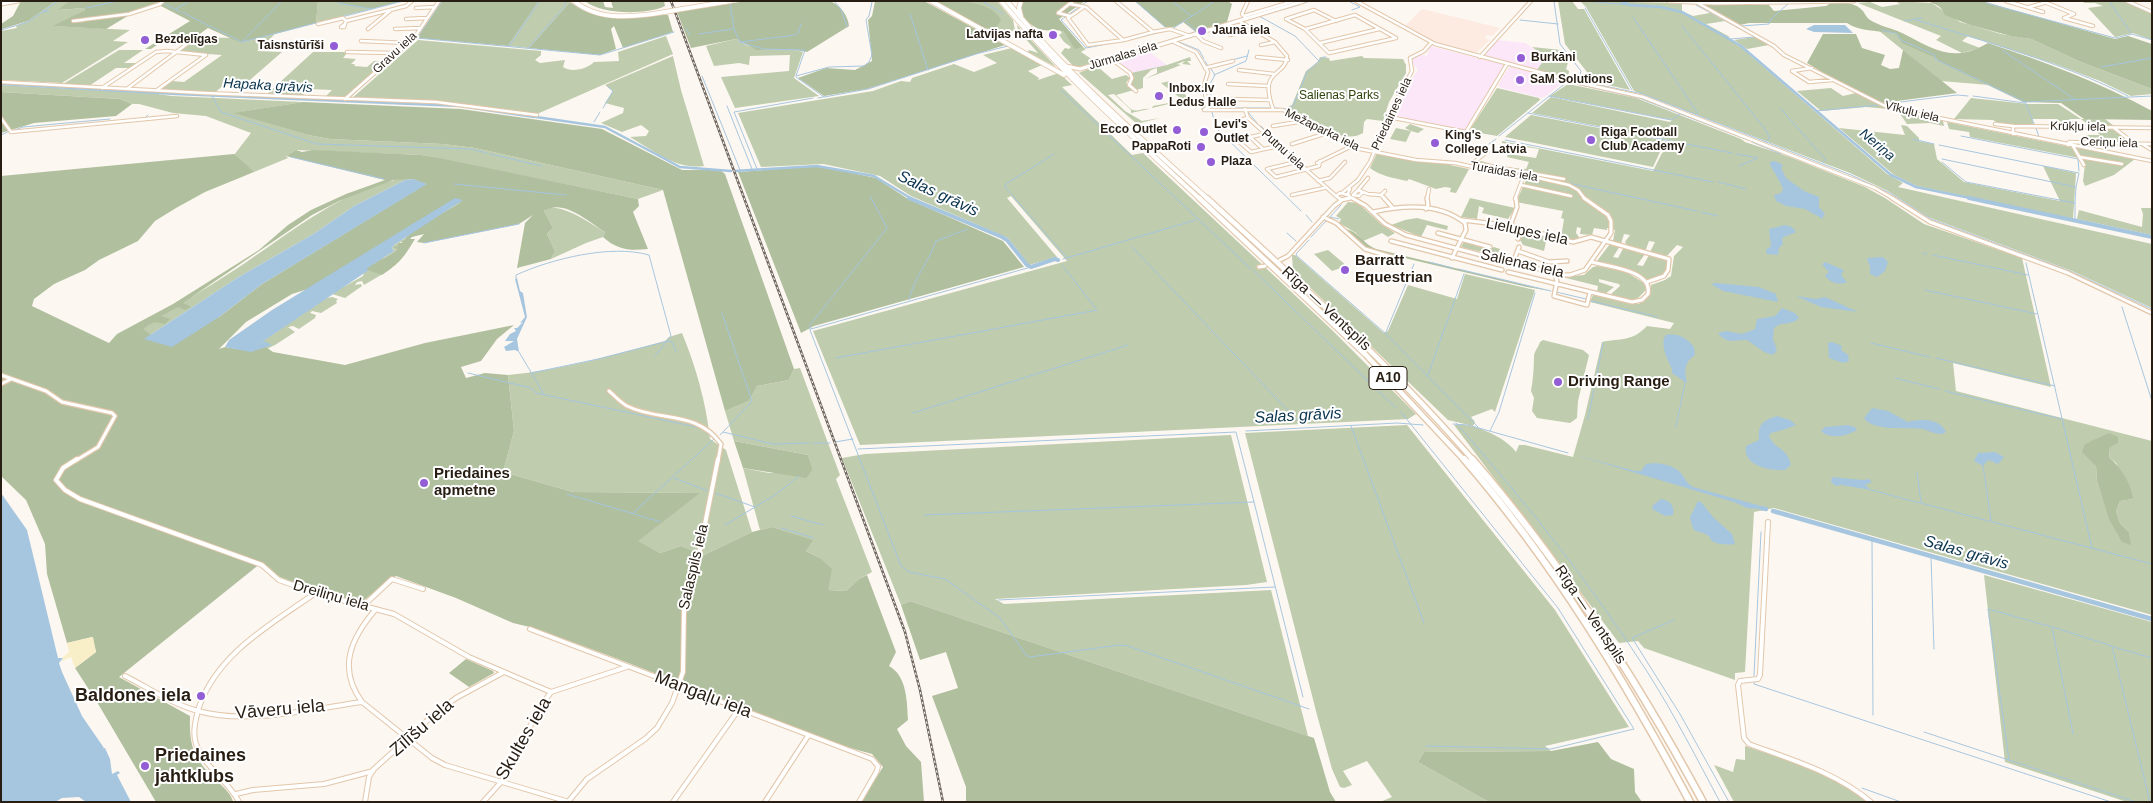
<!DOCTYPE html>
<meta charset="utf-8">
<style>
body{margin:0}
#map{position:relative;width:2153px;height:803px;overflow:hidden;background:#fdf7f1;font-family:Helvetica,sans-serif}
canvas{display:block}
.frame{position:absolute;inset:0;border:2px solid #271d12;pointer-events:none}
</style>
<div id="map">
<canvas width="2153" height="803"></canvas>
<div class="frame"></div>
</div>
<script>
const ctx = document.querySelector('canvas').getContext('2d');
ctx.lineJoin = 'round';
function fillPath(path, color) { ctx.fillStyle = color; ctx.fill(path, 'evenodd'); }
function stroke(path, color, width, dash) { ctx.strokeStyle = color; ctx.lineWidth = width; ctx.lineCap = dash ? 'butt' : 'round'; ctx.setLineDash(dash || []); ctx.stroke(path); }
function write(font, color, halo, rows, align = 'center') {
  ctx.font = font + ' Helvetica,sans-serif'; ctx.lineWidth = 4; ctx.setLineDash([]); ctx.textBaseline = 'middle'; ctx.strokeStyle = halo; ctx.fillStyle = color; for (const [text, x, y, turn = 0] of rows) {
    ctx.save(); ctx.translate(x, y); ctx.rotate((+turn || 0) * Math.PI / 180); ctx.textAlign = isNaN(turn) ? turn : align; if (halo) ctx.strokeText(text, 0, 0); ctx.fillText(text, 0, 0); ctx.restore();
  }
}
fillPath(new Path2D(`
 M1497 40 1525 43 1546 57 1537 70 1483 55Z
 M1430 46 1505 65 1464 131 1393 117 1407 85 1418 70 1413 64 1412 57 1419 54 1427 56Z
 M1148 51 1167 65 1133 73 1118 61Z
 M1510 66 1558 79 1565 81 1543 98 1501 88 1498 85Z`), '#fbe7f8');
fillPath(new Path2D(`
 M1422 9 1500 28 1492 36 1487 35 1484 38 1490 40 1475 54 1434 43 1405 26Z`), '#fdeae1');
fillPath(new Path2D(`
 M56 1H69L59 10 84 8 85 10 55 26 130 30 113 41 128 42 62 83 1 80V31L17 28 16 26 28 21Z
 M318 1H338V3L371 9 316 23Z
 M539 1 570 2 529 48 508 46Z
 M933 1H997L1013 20 1015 30C996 41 951 11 933 1Z
 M1558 1H1572L1578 9H1584L1630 90 1585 80 1587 72 1565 44Z
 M1580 1 1682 3V11L1693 16 1710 13 1725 21 1706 24 1730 37 1727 38 1742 48 1887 174 1903 183 1898 187 2152 244V308L2072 271 1928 217 1888 191 1850 173 1634 91 1586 7Z
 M1895 1 1932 3 1960 22 2001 34 2031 39 2081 62 2152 89V94L2131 96 2100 81 2055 64 1968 36 1962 41 1980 48 1962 53 1936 40 1941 36 1858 3 1870 2 1882 7 1900 4Z
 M2083 1H2125L2152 13V40L2133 33 2115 37 2088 8 2103 6 2095 3H2084Z
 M1017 25 1056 67 1028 52 1029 50 1038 53 1018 30Z
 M1060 30 1063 31 1075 48 1083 47 1086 49 1081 52 1096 62 1075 68 1061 53 1065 48 1069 49 1071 47 1064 42 1059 35 1062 33Z
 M1878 30 1896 34 1989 85 1941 81Z
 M275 34 257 51 282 52 243 86H223L214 93 163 90V88L172 81 184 82 222 55 178 52 198 37 232 38 241 43Z
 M666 36 673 54 537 114 466 104 351 99 418 40 541 51V55L535 60 540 63 565 60 563 67C571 73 587 69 594 62L619 61 618 52Z
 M1755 37 1769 45 1747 49 1734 40Z
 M736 39C764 58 776 44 803 52L794 78 819 96 735 108 721 77 789 71 790 55 750 56 749 65 739 63 714 66 706 46Z
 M1532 47 1561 50 1569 59 1566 69 1569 71 1568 78 1537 70 1546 57Z
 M1012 48 1042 65 1028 71 1039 78 1038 80 1059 73 1072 85 1062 87 1132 155 1143 153 1331 329 1416 414 1408 419 860 445 813 331 1067 261 1011 196 1007 198 1057 257 1029 265 1008 238 911 196 880 176 823 164 761 167 738 113 873 91 901 81 910 82 912 78 954 64 974 72 997 63 983 55Z
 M119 50H143L124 63H137L130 68H116L89 86 63 84Z
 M313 52H346L347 53 343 58 356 59 351 64H355L354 66 367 67 374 61H387L345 97 324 98 332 90 309 89 301 97 266 95Z
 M673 56 681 90 704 166C676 170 654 151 630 137L646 136 649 131 641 125 622 132 601 123 623 113 624 108 605 103 613 91 605 85Z
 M1362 56 1364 58 1403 59 1406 65V73L1389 102 1383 121 1367 119 1364 122 1363 133C1343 146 1304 120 1287 107L1292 105 1306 71 1318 62 1320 57 1329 58 1330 61Z
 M1190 57 1191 61H1187L1191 65 1182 64 1185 61 1177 64 1181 65 1145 79 1157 73V68L1151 70 1143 78V88L1136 90 1131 85 1133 77 1131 73 1167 65Z
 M1100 64 1098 67 1112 79 1126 75 1130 78 1126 83 1134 90 1116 95C1119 97 1129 109 1133 110 1138 112 1144 108 1149 109L1131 113V110L1114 94 1108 95 1125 111 1142 121 1160 118 1140 123 1148 131 1146 132 1079 73Z
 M1170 81 1189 98 1204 99 1205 108 1201 110 1202 108 1201 100 1189 99 1152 108 1153 106 1179 101V97L1161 83Z
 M1568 84 1636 98 1741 139 1745 142 1790 157 1865 187 1885 198 1924 224 2022 258 2051 387 1953 363 1956 391 2152 441V615L1774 508 1754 512 1745 672 1735 673V680L1644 648 1638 641 1619 643 1454 425C1471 421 1507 438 1516 452L1519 445H1525L1573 457 1585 415 1602 342C1621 338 1632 342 1647 326L1670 329 1674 323 1590 302 1593 295H1596L1639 304 1651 293V285L1665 280 1671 276 1674 256 1683 247 1677 245 1666 257 1650 252 1655 242 1649 241 1645 252 1627 245 1625 242 1630 235 1624 234 1621 244 1613 241 1615 230 1607 228V230L1594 228 1592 235 1580 234 1581 228 1577 227 1576 233 1579 237 1577 240 1561 238 1564 219 1561 218 1563 211 1516 202 1527 178 1475 166 1481 161 1502 167 1526 169 1529 162 1507 157 1508 154 1536 158 1539 149 1502 143V141L1653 171 1662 153 1679 143V142L1532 113 1551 97 1670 122 1672 120 1550 96ZM2096 440 2110 447 2109 457 2116 463 2133 499 2120 501 2116 511 2120 523 2129 532 2130 544 2103 499 2097 481 2096 466 2085 444Z
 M1 85 150 93 172 96 303 102 235 113 308 135 330 139 443 144 475 148 663 190 638 199 421 155 296 150 286 156 288 158 254 172 246 171C167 207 92 257 21 307L234 155 251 133 206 116 173 113 139 104H132L120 99 1 92Z
 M1497 88 1539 98 1540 100 1497 136 1469 131Z
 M1831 88 1843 96 1856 93 1889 109 1866 107 1821 111 1797 91Z
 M1971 98 2028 104H2058L2081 119H2105L2114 126H2090L2081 119H2070L2078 126H2066L2057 119H2032L2034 126C2023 126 2001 127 1993 120L1954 119Z
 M1898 111 1943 121 1944 126 1930 123 1907 124Z
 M1531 115 1677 143 1660 152 1653 167 1505 137Z
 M1947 122 2071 147 2079 158 1970 137 1969 132 1949 129Z
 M1410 124 1424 129 1418 133 1411 131 1406 142 1390 139 1396 128 1411 131 1405 128Z
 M1901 125 1907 126 1919 138V141L1934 144 1937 159 1964 182 2060 201 2043 166 2076 173 2073 219 1917 186 1894 175 1839 128 1905 135Z
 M2092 128 2112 129 2132 142H2093L2085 135H2100Z
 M2075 147 2135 159 2114 175 2085 186 2083 181 2085 164Z
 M1377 153 1408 159 1449 163 1450 165 1469 169 1456 193 1450 192 1451 188 1445 187 1436 189 1409 179 1407 181C1394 178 1380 176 1370 168Z
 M411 177 427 184 413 179 405 180 354 206 315 233 237 278 144 339 138 330C171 309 204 290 236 269 291 233 344 186 411 177Z
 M1470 198 1515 208 1508 219 1482 213 1484 208 1479 206 1477 219 1461 217Z
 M1348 202 1358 203 1381 224 1395 233 1388 237 1382 233 1363 241 1356 233 1339 223 1341 219 1336 216Z
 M549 207C572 209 586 221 605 232L603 237 586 243 551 259 555 251 547 234 553 228 544 211Z
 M2141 208H2152V235L2077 219 2079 210 2142 227 2143 214Z
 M1417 218 1448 226 1447 230 1427 225 1421 237 1391 225 1405 220Z
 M1524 230 1547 237 1544 251 1523 245 1520 240 1522 231Z
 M405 238 407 240H403L404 242H400V245L396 244 397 247H394L397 249 396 251 383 258 381 275 364 285 362 281 357 282 355 285 361 284 362 286 345 298 332 294 326 298 332 297 338 299 336 301 337 303 321 313 312 311 310 313 316 315 315 318 299 329 293 326 288 327 295 332 275 345 256 354 257 346 253 348 331 294 363 276 365 269 394 250 392 248 394 245Z
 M1465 241 1492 248 1494 247 1500 249 1497 255 1464 248 1461 246Z
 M1610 244 1620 246 1613 257 1618 258 1624 247 1645 254 1637 265 1643 266 1649 255 1668 260C1668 275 1662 276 1650 281L1630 271 1600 264 1597 261Z
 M1328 250 1347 266 1332 271 1314 254Z
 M1292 255H1295L1384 333 1388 331 1408 285 1457 299 1465 274 1535 290 1495 412 1492 409 1471 417 1475 422 1473 426 1448 420 1296 274 1293 271Z
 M1598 266 1626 272 1644 283 1646 290 1636 300H1633L1610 295 1620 286 1619 284 1599 279V282L1614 287 1605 294 1597 292 1598 286 1562 277 1584 275 1593 267Z
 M682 333C696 367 706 402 710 439L726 450 752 532 704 555 681 546 660 553 637 541 699 493 573 492 503 472 514 431 508 375C562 370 613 355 665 341L669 337Z
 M1543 340 1583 350 1589 355 1578 401 1577 418 1570 423 1537 418 1532 411 1534 398 1531 391C1533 379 1534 368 1534 356 1534 352 1539 346 1540 342Z
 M800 368 840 475 836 479 872 572 859 579 846 591 828 590 820 558 806 551 812 540 772 527 760 530 743 468 769 473H809L813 469 808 455 734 441 725 411 749 401 757 386 789 380 794 369Z
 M1407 425 1555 610 1629 727 1545 746 1551 751 1424 752 1418 762 1489 802H1380L1392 797 1367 761 1343 771 1352 785 1344 788 1340 787 1332 769 1317 715 1245 433Z
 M1231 435 1267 582 1246 585 995 599 1004 604 1271 590 1308 736 910 601 901 605 842 458 865 454Z
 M1984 575 2152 622V802H2127L2005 762Z
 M1745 746C1786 760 1834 771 1866 802H1734L1714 765 1733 772 1736 759 1745 760Z`), '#bfccad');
fillPath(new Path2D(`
 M21 1H56L28 21 2 29 1 24 13 16Z
 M69 1H162L131 14 106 29 53 26 85 10 84 8 58 10Z
 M164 1H318L316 23 241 43 208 28 194 38 177 37 163 41 151 49H145L190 21 159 5Z
 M338 1H403L371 9 338 3Z
 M442 1H539L508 46 417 38Z
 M585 1H603L605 7 613 8 611 1H664L665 6C647 15 602 15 585 1Z
 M746 1C758 1 826 0 832 2 841 6 848 16 849 26L807 52 788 49 757 50 736 39 691 48 677 12Z
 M875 1H924L1005 45 867 89 824 96 798 78 826 68 855 70 872 61 868 20 872 16Z
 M935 1C956 1 991 0 1001 20L996 27 985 28Z
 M1024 1H1085L1059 19 1083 47 1075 49 1063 31C1055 29 1046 32 1039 29 1029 25 1020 16 1021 5Z
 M1135 1H1228L1232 4 1227 22 1196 32 1183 22 1174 27H1165Z
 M1927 1H1982L2115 39 2128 36 2152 44V89L2081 62 2031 39 2011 36 1970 25 1945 15C1942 6 1935 4 1927 1Z
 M570 2C600 24 626 18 661 14V15H668L673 32 623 48 614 26 611 29 616 49 600 55 529 48Z
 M1831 3C1843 3 1853 1 1863 11 1865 14 1867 18 1870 20 1879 26 1892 28 1902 33 1934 49 1952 64 1988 43 2045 62 2099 82 2152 111V120L2084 119 2061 103 2023 102 1938 61V59L1902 43 1896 34C1880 30 1860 32 1847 23H1749L1740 25 1703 4 1769 5 1774 11 1826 6Z
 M1823 34H1856L1862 48 1885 55 1881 65 1890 69 1899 68 1903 50 1957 93 1882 103 1830 77 1807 63Z
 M1 92 120 99 132 104 116 116 34 123 1 133Z
 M303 102 461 109 602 129 682 170H720L725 174 794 369 789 380 757 386 749 401 725 411 663 190 475 148 443 144 330 139 308 135 233 113Z
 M296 150 302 152 313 150 421 155 444 159 638 199 639 206 633 212 648 249C630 251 617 250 603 237L605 232C589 222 563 198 544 211L553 228 547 234 555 251 551 259 517 268 525 223 533 215 519 224 424 243 417 242 424 234 412 237 410 239H415C404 257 400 263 382 275L365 269 396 251 397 249 393 247 398 246 395 245 403 242V240H406L405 238 417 228 463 201 385 242 308 289 292 294 246 322 219 349 225 347 251 351 266 347 273 352 345 365 425 343 514 325 497 339 481 361 461 367 466 378 485 373 508 375 514 431 503 472 573 492 700 493 638 541 660 553 681 546 704 555 752 532 772 527 813 540 806 551 820 558 832 569 828 590 846 591 859 579 867 575 896 652 889 666C907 676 907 701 908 720L897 729 906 746 921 762 924 802H861L883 767 872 754 840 745 618 659 534 628 513 623 456 598 396 576 387 581 361 603 316 591 280 577 261 563 119 677 190 716C189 747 194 759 217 781 223 787 231 793 233 802H156L97 702 75 668 96 652 92 637 67 643 47 574 45 544 26 500 1 476V176L234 154 254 172 205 192 176 208 155 221 138 241 99 260 85 270 54 284 34 299 32 306 109 343 117 334 173 304 259 250 288 225 311 210 346 194 385 180 286 156ZM413 179 426 184 262 284 219 317 145 339 151 335 143 329C151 322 154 321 165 324L170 319 161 316 178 307 185 310 191 307 183 303 312 215 339 201 393 180Z
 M819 166 876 178 908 199 1003 241 1024 267 814 326 801 333 738 172Z
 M1346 229C1359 232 1362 243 1376 249L1550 291 1527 287 1375 251 1363 247Z
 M2109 433 2118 437V443L2110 447 2109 457C2121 468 2131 483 2133 499L2120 501 2116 511 2120 523 2129 532 2131 545 2122 542 2109 519 2097 481 2096 466 2082 452 2085 444Z
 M734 441 808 455 813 469 806 478 743 468Z
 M910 601 1314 738 1330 792 1336 802H966V787L932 696 958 688 946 652 920 660 901 605Z
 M466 659 493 671 494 673 469 687 449 673Z
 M1598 742 1611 759 1634 769 1635 792 1642 802H1489L1418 762 1424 752 1551 751Z`), '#b0bf9d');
fillPath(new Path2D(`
 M93 637 96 652 75 668 71 657 62 661 63 657 69 652 67 643Z`), '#f8efc9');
fillPath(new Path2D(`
 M1814 25H1845L1853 33 1814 32 1806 29Z
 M1775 161 1783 165 1781 168 1786 178 1804 191 1819 197V207L1825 214 1823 216V219L1805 209 1786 206 1776 201 1774 195 1781 193 1783 189C1783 187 1771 166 1770 165V162Z
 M413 179 427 184 262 284 219 317 172 347 144 339 237 278 315 233 354 206 405 180Z
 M455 198 463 200 394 245 392 248 394 251 366 269 369 270 256 346 264 341 272 345 251 352 225 347 229 340 272 310Z
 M1785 225 1792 227 1796 232 1782 238 1783 244 1779 248 1778 255 1767 254 1766 250 1771 246 1769 229Z
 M1883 257 1888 262 1885 271 1877 277 1870 274V267L1867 258Z
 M1825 262 1844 270 1841 275 1847 282C1839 286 1828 282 1825 275L1829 272 1822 264Z
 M517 278 520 291 523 293 527 317 517 339 519 352 515 350 506 351 504 347 514 341H505L510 334 516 331 514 328H517L523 322 520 323 525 317 515 279Z
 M1716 283 1759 287 1776 294 1778 302 1723 291 1711 284Z
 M1796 296 1816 299 1825 297 1858 312 1821 307Z
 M1782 308 1795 313 1799 318C1792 326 1781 321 1774 328L1773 339 1777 350 1773 355 1764 352 1747 340C1736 340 1726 344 1718 333L1726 331 1742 334 1755 329 1757 319 1775 316Z
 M1666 335C1678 333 1687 338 1694 347L1695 355C1684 362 1684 372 1687 383L1672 373V369C1668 360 1659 344 1666 335Z
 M1832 342 1842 346 1841 350 1848 355 1849 361 1843 363 1829 358 1828 343Z
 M1872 408 1888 411 1908 422C1920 418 1940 418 1946 432 1938 437 1931 431 1923 429 1908 427 1873 432 1864 418Z
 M1777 416 1790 420 1796 425C1789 428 1780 431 1771 433L1769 436C1774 449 1788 448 1791 465L1785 470C1771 471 1742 466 1746 446L1759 440C1758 425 1761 421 1777 416Z
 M1848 425 1855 427 1857 430C1847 436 1830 440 1821 431L1825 427Z
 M1995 452 2004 457 1998 464 1988 460 1983 466 1974 461 1978 453Z
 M1572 454 1635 471H1641L1646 464C1657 462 1671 464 1680 472 1685 477 1686 483 1693 487L1761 506 1760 509 1747 508 1734 502Z
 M1832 477 1863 480 1869 479 1872 482 1865 485 1871 490 1841 485 1836 486 1831 482Z
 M1 493 27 530 58 658H63L59 663 62 672 82 716 104 748 102 749 105 748 110 759 112 774 118 771 120 773 117 775 131 802H86L79 797 62 798 55 802H1Z
 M1661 499C1670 500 1675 506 1673 515L1665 516 1652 509 1653 505Z
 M1698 501 1701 502 1714 518 1732 534 1735 544C1729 545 1718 545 1712 541 1709 538 1711 537 1707 535 1694 528 1694 536 1690 517Z`), '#a6c6df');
stroke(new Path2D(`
 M165 1 163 3 180 12
 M338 1V3L371 9
 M834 1 841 9 847 27
 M982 1 1003 14
 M1135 1 1165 27
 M1172 1 1191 16
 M1349 1 1354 4
 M1554 1 1560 44 1581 71 1578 81 1569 79
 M1585 1 1630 5
 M2109 1 2131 33
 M730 3 734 29 740 42 764 49 805 50 796 76 829 67 864 66 869 62 872 55 866 20 869 16 872 2
 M1304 3 1310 1
 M1986 3 2115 38 2132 34 2152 40
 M1082 5 1088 1
 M1299 5 1259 16 1295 36 1319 61
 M1696 5 1746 32
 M1079 7 1061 20 1086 48 1117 42
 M86 8 118 1
 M1585 8 1632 90
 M176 9 190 1
 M1352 10 1360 7 1355 4
 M43 12 49 11
 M182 12 211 27
 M910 14 928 70
 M1633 17 1697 112 1696 114
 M1520 20 1558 24
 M1917 20C1988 43 2061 62 2128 96
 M326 21 403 1
 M1905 21 1922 18
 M1186 22 1197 31 1189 34
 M1682 26 1765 129 1770 138 1765 142
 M1741 26 1769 24 1771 19 1789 3
 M212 27 242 42 316 23
 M686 28 690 35
 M1172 29 1215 1
 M1 30 28 22 58 1
 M1882 30 1897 34 1901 40 1935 55V59L2025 102 2152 96
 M699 34 733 29
 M417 38 600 55 674 32
 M417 38 442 1
 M1730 39 1755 37
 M1128 40 1161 32
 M242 42 282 1
 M740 42 795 35 798 33 801 24
 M1179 42 1199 50 1204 59
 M1153 45 1186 35
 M509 46 540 1
 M528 48 565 6V1
 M2002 50 2076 100
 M1232 60 1247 56
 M1205 61 1208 66
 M2101 67 2152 58
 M1211 69 1215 75 1210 84 1212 108
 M1214 75 1246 61 1249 50
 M702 76 740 170
 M796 77 824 97 868 89 976 54 1008 46
 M1585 82 1643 94 1851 175 1890 193 1931 219 2070 271 2152 309
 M1061 90 1251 269
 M212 96 221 112 317 144 470 149 487 153
 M1549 96 1671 120 1680 114
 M1973 96 2025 103
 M349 98 415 39
 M818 98 823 97
 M344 102 346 100
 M2025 102 2035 126
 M1884 104 1957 95 1968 96
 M727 106 752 169
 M603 108 613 91 608 87
 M1220 108H1269
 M1275 108 1288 109
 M1287 108 1293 106 1307 72 1323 57H1326
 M1780 108 1825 159 1823 163
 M1290 111 1311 123
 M1816 111 1878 105
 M1212 112 1216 128 1301 211
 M1248 112 1257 123
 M1528 113 1732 153
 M146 117 148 115
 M594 122 600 112
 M1261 126 1264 129
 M2036 128 2039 137
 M12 131 23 127 110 119
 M1 135 10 131
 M1271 136 1277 141
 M1499 136 1567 82 1639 98 1748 140
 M1961 136 2078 159 2079 171
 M1913 139 1934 144
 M1505 140 1713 182
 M1752 142 1781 154
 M1351 143 1361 148
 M1280 144 1284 147
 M1489 144 1496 139
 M1939 145 2079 173 2076 187
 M490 154 542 166
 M1054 154 1006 184 1005 187 1067 258
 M1736 154 1758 158 1739 166
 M1292 155 1299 161
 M291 157 384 179
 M1942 159 2076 187 2075 203
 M1942 162 1966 182 2075 203V221
 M1302 164 1307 168
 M757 169 734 112 813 98
 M1515 172 1537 177
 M1718 182 1746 189
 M1568 183 1697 211
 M454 184 566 195
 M870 196 887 228 810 325V330L901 566 909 572 945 579 1000 618 1026 655 1030 657 1120 645 1128 646 1309 709
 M1701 212 1718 216
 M1306 215 1312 222
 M1330 217 1339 219
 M1329 218 1341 205
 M1287 233 1296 241
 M1311 237 1326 221
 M1309 240 1296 254 1297 256 1385 333 1478 427
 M424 243 519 224
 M1132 247 1297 420
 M1923 253 1927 254
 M1933 255 2028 275
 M1063 259 1196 220
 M1429 262 1453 268
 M2026 263 2092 548
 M1458 269 1551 291
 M1254 271 1396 408
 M516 278V275C551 259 611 244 649 255L671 336 655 356
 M1925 290 2037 314
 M1556 292 1586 299
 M909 300C913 279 929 262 936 241L968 229
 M1591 301 1658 317
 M2122 307 2152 401
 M722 313 752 401 723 432
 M811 329 1031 267
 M1386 332 1414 264
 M1871 343 1930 357
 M519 352 544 394
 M836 358 1097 310 1062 265
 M1936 358 2055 386
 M468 373 531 388 536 393 701 428
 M531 373 598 359 668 341 672 342 676 352
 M1428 375 1464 274
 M1895 378 1939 389
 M1945 391 2061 419
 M1401 412 1558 608 1634 729 1551 749 1426 746
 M913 413 1128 345
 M1588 419 1603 343
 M1456 423C1526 502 1591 584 1648 673 1674 714 1697 759 1720 802
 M1453 424 1468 425 1568 453
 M1351 426 1424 623
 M1676 427 1685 382
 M1246 431 1397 423 1423 425
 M1490 431 1499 412 1535 293
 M720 435 723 432 773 444 809 443
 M835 442 853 439
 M813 443H830
 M858 449 1236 432 1254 502 924 515
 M1983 466 1991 520
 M1917 473 1921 502
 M674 478 708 491
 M1871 490 2152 564
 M715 493 755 507
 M567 494 661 522
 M1254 502 1303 697
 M632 514 714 439 706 432
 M791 516 823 525
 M725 525 775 495 799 476
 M781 528 814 538
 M1872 539 1873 715
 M1931 556 1934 649
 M998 600 1275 587
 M1674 620 1632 638 1680 714 1729 802
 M2053 627 2112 646 2150 802
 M2114 647 2152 658
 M1754 676 1761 532
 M1754 681V684L2111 802
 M1924 732 2136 802
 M2009 760 1988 609 2052 627 2073 734
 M1862 788 1901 802`), '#a6c6df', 1);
stroke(new Path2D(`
 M1620 1 1630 5 1661 7 1682 12 1741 46 1891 175 1916 187 1975 199
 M1 84 176 94 460 106 534 117
 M536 117 605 127 680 167 731 171
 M734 171 817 166 874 176 912 199`), '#a6c6df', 2.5);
stroke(new Path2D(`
 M909 198 1002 237 1007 240 1027 265 1031 267 1055 259 1058 260
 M1969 198 2152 237`), '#a6c6df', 4);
stroke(new Path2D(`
 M1761 508 1766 509
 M1773 511 2152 619`), '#a6c6df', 4.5);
const minorFar2 = new Path2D(`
 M1116 1 1153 32 1170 29 1190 36
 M1356 1 1435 44 1580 83 1643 97 1875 188 1894 199
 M2006 1 2043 12
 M2042 1 2074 14 2064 18 2093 26
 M2127 1 2152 12
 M1696 2 1774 46 1784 55 1889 108 2152 161
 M1070 4 1086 7 1123 40
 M1084 7 1068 18 1088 45 1124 40 1153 32
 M2029 7 2044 3
 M416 8 435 7
 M1070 16 1058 13 1073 1
 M1244 16 1294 1
 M1246 18 1242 14 1248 1
 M406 19 427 18
 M83 20 73 21 129 14 160 4 163 1
 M1239 21 1275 42 1287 56C1286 78 1258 67 1273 109
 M1336 21 1314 10 1286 19 1305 29 1329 53 1396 38
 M318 24 343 18 346 21 406 6 412 1
 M345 24 344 27H341Z
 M345 24 346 21
 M368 29 391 10
 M395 29 421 28
 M1306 29 1355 15 1396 38
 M1196 34 1203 41 1221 48
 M1230 35 1252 29
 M361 41 408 43
 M1174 42 1196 52 1208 72 1204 85 1207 108
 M1320 43 1379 29
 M1261 45 1275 42
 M347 52 396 53
 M1257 57 1288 60
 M1480 57 1531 1
 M1111 59 1130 73 1132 78 1129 85 1136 91
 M1205 68 1233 61
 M1812 68 1792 71 1809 82 1832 80
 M1239 70 1274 74
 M1 82 204 93 436 102 537 115
 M1228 84 1268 86
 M102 88 156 52 167 51 206 55 157 90
 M128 88 187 44
 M345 99 414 38 439 1
 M1227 99 1270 100
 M1207 108 1210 110H1204Z
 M1245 109 1248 118 1336 196
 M1210 110H1283L1360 149 1416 160 1455 163 1520 177 1538 178 1569 185 1578 190 1585 199
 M1389 117 1466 132 1507 64
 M1 118 11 132 177 116
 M1223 124 1248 118
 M1995 124 2013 126
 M1273 126 1304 121
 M2114 128 2135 144
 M1264 134 1237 140 1251 152 1278 146
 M2013 134V126L2152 128
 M1250 137 1263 149
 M1292 144 1327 133
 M2142 144 2152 150
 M2068 145 2069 142 2152 144
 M2073 146 2084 165
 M2080 157 2122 164
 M1296 162 1267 169 1276 177 1319 166 1320 161
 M1317 163 1352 146
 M1473 163 1564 179
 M1473 163 1488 151
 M1368 178 1358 190 1368 194 1381 195
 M1318 181 1330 178 1345 162
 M1521 185 1571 196
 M1358 190 1353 195 1359 196 1363 192
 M1385 191 1381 195 1385 199
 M1342 193 1358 180 1370 162 1395 103 1412 71 1410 58 1424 51 1431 43
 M1292 195 1324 188
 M1350 197 1354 199
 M1340 199 1336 196 1340 193 1348 195
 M1345 199 1350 198 1348 193 1350 189
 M1427 199 1429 189
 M1515 199 1523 178`);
const minorFar1 = new Path2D(`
 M1339 198 1341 200 1350 198
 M1352 198 1366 206 1385 224 1406 235 1485 256 1514 260 1555 275H1570L1585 270 1611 233V221L1608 215 1584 198
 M1384 198 1392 207
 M1892 198 1930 222 2068 273 2152 313
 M1426 209 1428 205 1427 198
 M1373 212C1403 205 1439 202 1465 223L1466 230 1452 258
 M1323 217 1336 223 1365 249 1395 258
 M1462 220 1513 226 1573 242 1591 237 1669 259 1668 270 1664 276 1647 282
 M1510 226 1517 207 1516 198
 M1438 233 1490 247
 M1518 239 1522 228
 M1391 241 1502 270
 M1518 251 1549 262 1567 261
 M1280 260 1288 256 1334 206 1342 200
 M1514 260 1519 247
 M1259 267 1265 266
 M1508 272 1632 302 1642 300 1648 294C1653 270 1608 267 1592 262
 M1555 275 1557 281 1554 296 1587 305 1590 292
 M1 375 46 391 62 402 112 413 115 416 98 447 75 461
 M1 384 11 379
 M609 391C615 396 620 402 627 406 659 422 697 410 721 444L718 461`);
const minor = new Path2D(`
 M77 459 63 468 56 480 65 490 80 499 262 565 279 580 315 593 394 614 469 657 551 692
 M1768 522 1760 675 1758 679 1740 681 1738 685 1744 738 1749 744C1792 760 1835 772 1871 802
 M363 606 392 579 423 589
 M376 609C351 638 337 668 362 702L432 758 445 765 569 802
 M530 629 872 759 878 766 877 771 859 802
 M125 676C149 688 172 704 198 711 247 725 312 709 362 702
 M236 794 253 790 324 784 373 771
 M239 802C228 780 204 767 196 744 192 732 196 718 199 707 218 653 270 625 314 594
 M365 802 369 777 373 770 431 717 456 698 502 673
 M483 802 502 781 539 709 551 692 627 667
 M568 802 587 779 645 739 657 728 672 703 683 672 684 608 695 574 718 459
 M673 802 739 709
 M765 802 808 736`);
const major = new Path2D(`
 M1668 1 1714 3 1854 1
 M1 4 18 1
 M1066 66 1080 69 1304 1`);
const highwayFar2 = new Path2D(`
 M574 1C599 22 635 17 665 12
 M931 1 1064 75
 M1001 1C1061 73 1132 136 1200 199
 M1007 1C1067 74 1138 136 1208 199
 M1021 1 1019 8 1021 16
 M682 9 731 1`);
const highwayFar1 = new Path2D(`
 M1199 198 1366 355 1465 461
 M1207 198C1299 282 1392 366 1474 461`);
const highway = new Path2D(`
 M1464 459C1554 563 1625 681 1690 802
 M1472 459C1563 564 1637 680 1703 802`);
stroke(minorFar2, '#e2c7ab', 4.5);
stroke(minorFar1, '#e2c7ab', 5.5);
stroke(minor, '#e2c7ab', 6);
stroke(major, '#e2c7ab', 5);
stroke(highwayFar2, '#e2c7ab', 5.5);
stroke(highwayFar1, '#e2c7ab', 7);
stroke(highway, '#e2c7ab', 9);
stroke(minorFar2, '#fff', 2.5);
stroke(minorFar1, '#fff', 3);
stroke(minor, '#fff', 4);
stroke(major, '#fff', 3);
stroke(highwayFar2, '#fff', 4);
stroke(highwayFar1, '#fff', 4.5);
stroke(highway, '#fff', 6);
const rail = new Path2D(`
 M671 1 905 632 920 690 943 802`);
stroke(rail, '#6f665d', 2.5);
stroke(rail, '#fff', 1, [2.5]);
const highwayBridge = new Path2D(`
 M665 12 682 9`);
stroke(highwayBridge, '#e2c7ab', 5.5, []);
stroke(highwayBridge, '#fff', 4);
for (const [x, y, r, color] of [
 [1202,31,5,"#935dd6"],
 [1053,35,5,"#935dd6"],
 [145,40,5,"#935dd6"],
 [334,46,5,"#935dd6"],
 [1521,58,5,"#935dd6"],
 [1520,80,5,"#935dd6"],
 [1159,96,5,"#935dd6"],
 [1177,130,5,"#935dd6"],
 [1204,132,5,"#935dd6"],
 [1591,140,5,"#935dd6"],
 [1435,143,5,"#935dd6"],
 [1201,147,5,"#935dd6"],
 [1211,162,5,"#935dd6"],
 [1345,270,5,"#935dd6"],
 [1558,382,5,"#935dd6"],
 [424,483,5,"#935dd6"],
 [201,696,5,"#935dd6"],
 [145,766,5,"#935dd6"]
]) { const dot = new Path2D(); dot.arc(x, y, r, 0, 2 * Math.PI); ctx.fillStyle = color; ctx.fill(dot); stroke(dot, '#fff', 2); }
write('bold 12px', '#271d12', '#fff', [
 ["Jaunā iela",1212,31],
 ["Latvijas nafta",1043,35,"right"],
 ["Bezdelīgas",155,40],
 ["Taisnstūrīši",324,46,"right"],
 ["Burkāni",1531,58],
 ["SaM Solutions",1530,80],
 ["Inbox.lv",1169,89],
 ["Ledus Halle",1169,103],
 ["Levi's",1214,125],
 ["Outlet",1214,139],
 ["Ecco Outlet",1167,130,"right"],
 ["Riga Football",1601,133],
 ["Club Academy",1601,147],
 ["King's",1445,136],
 ["College Latvia",1445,150],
 ["PappaRoti",1191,147,"right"],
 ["Plaza",1221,162]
], 'left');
write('12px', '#271d12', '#fff', [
 ["Gravu iela",395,53,-43],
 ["Jūrmalas iela",1123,56,-17],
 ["Vīkuļu iela",1912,112,14],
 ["Priedaines iela",1392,114,-65],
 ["Krūkļu iela",2078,127,1],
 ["Mežaparka iela",1322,130,26],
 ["Ceriņu iela",2109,143,2],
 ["Putnu iela",1283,150,42],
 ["Turaidas iela",1504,172,10]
]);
write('12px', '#2e400a', '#fff', [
 ["Salienas Parks",1339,96]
]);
write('italic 14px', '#0a334d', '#fff', [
 ["Hapaka grāvis",268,86,3],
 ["Neriņa",1877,145,40]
]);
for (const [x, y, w] of [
 [1388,378,38]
]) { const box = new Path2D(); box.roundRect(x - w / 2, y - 11.5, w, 23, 4); ctx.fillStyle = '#fff'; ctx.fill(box); stroke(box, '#271d12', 1); }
write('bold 14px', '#271d12', null, [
 ["A10",1388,378]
]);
write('15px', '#271d12', '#fff', [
 ["Lielupes iela",1527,232,12],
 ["Salienas iela",1522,264,13],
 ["Rīga — Ventspils",1326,309,43],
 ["Salaspils iela",694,567,-77],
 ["Dreiliņu iela",331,596,16],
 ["Rīga — Ventspils",1590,615,56]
]);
write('bold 15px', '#271d12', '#fff', [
 ["Barratt",1355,261],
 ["Equestrian",1355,278],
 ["Driving Range",1568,382],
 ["Priedaines",434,474],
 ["apmetne",434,491]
], 'left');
write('italic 16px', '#0a334d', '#fff', [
 ["Salas grāvis",938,194,25],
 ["Salas grāvis",1298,416,-3],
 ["Salas grāvis",1966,553,16]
]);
write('18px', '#271d12', '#fff', [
 ["Mangaļu iela",703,695,21],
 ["Vāveru iela",280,710,-5],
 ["Zīlīšu iela",422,728,-41],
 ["Skultes iela",524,739,-60]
]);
write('bold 18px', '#271d12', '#fff', [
 ["Baldones iela",191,696],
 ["Priedaines",155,756,"left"],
 ["jahtklubs",155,777,"left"]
], 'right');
</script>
